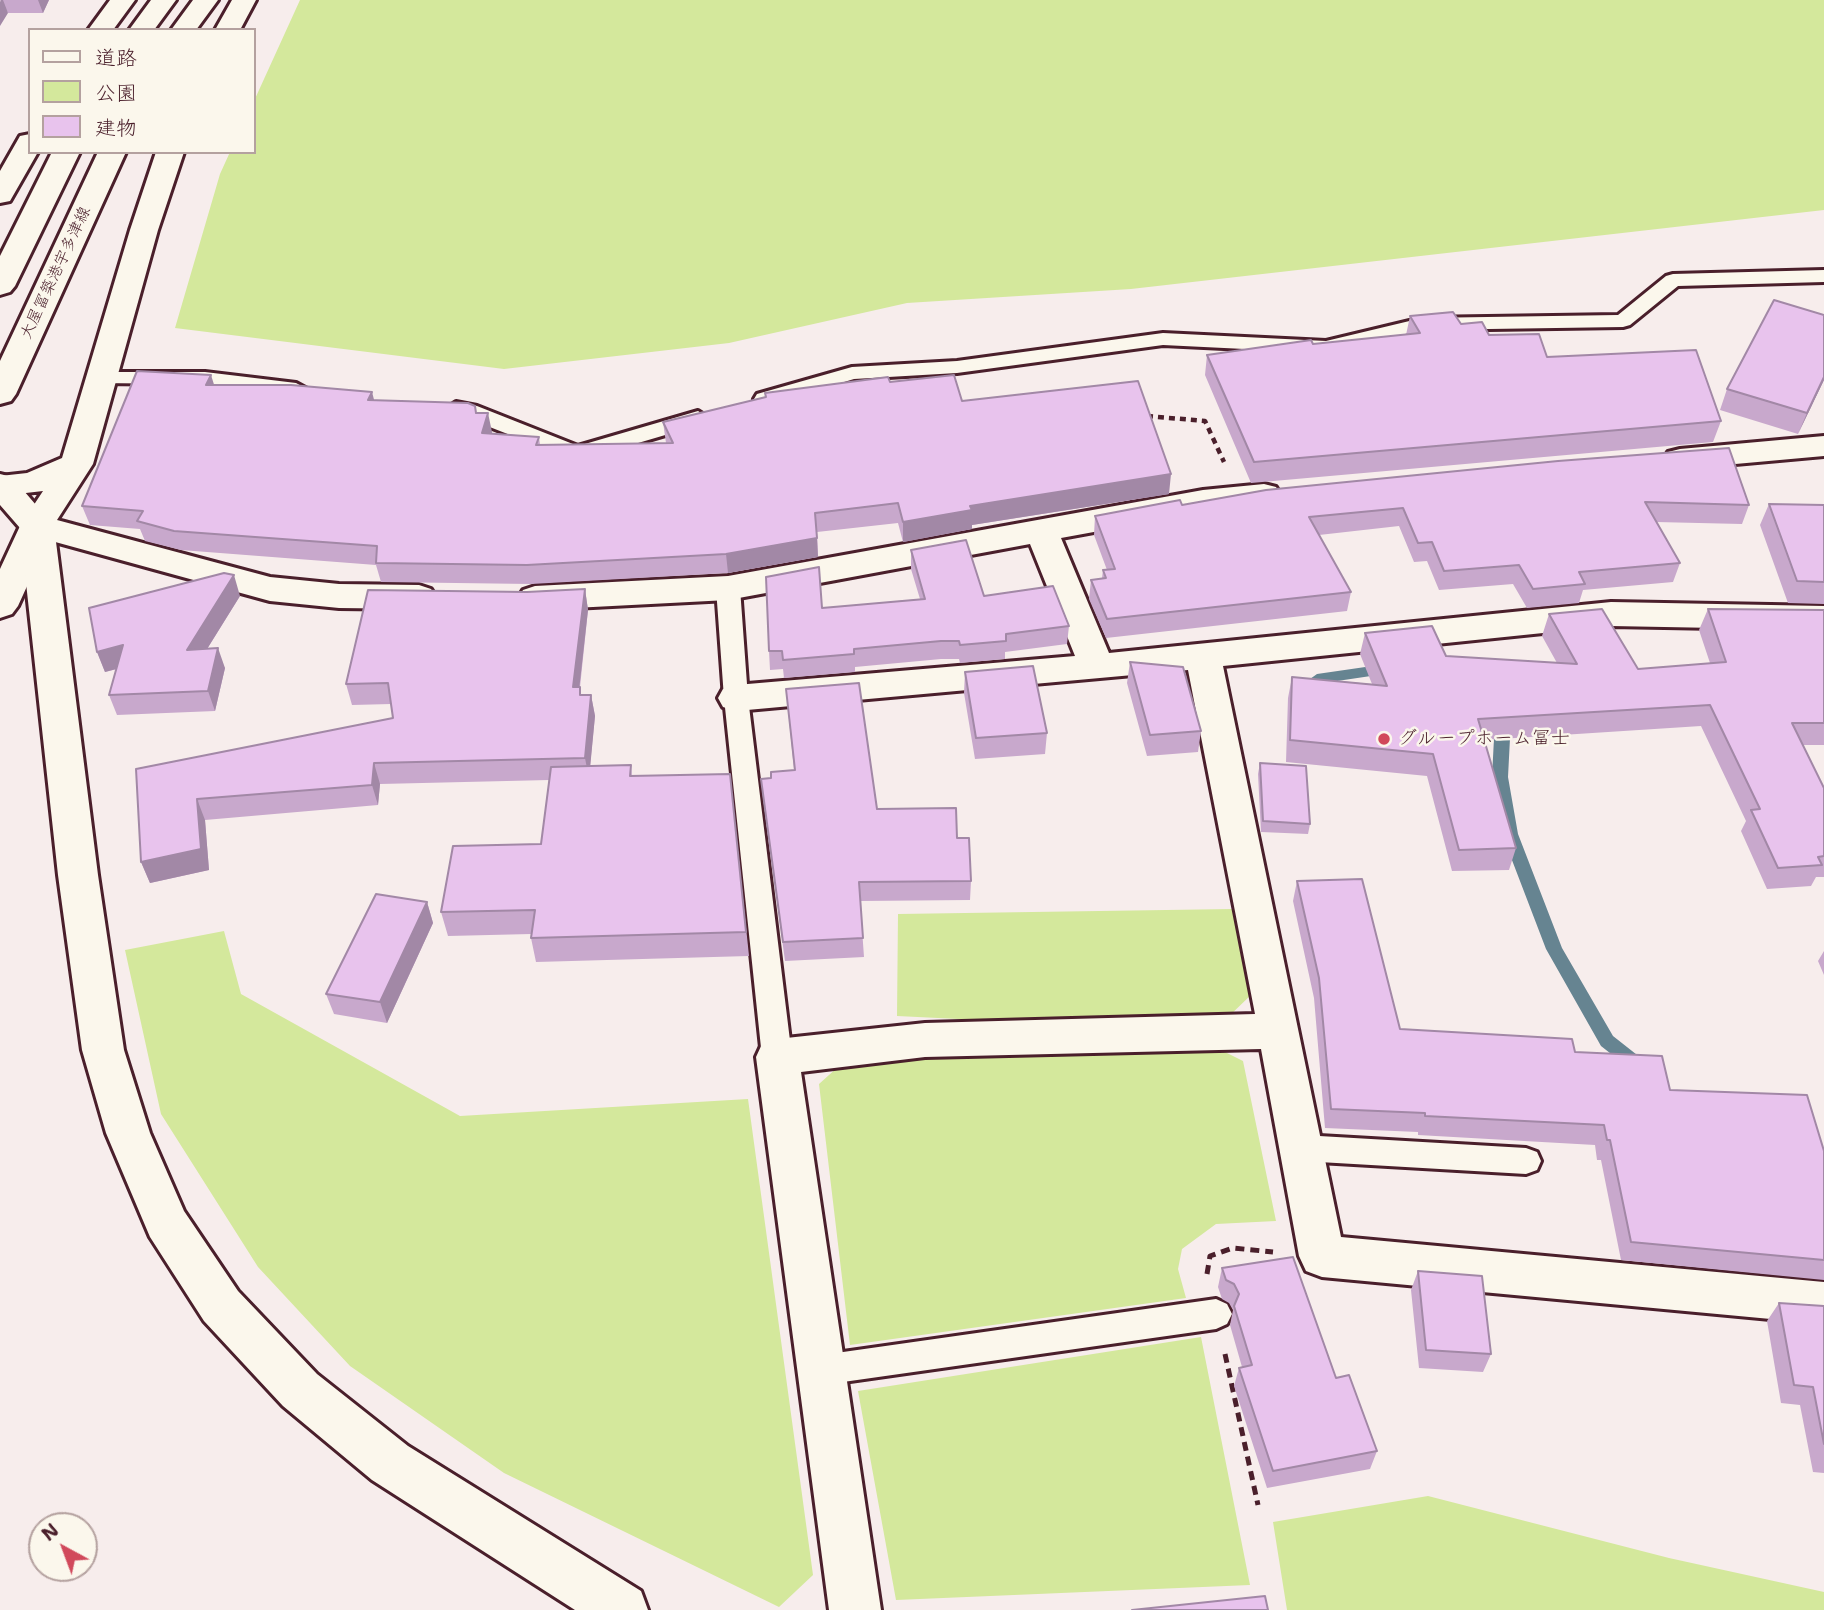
<!DOCTYPE html>
<meta charset="utf-8">
<style>
body{margin:0}
#map{position:relative;width:1824px;height:1610px;overflow:hidden;background:#f7edec;font-family:"Shantell Sans","Klee One",sans-serif}
canvas{display:block}
.legend{position:absolute;left:28px;top:28px;width:228px;height:126px;box-sizing:border-box;background:#fbf7ec;border:2px solid #b4a19f;margin:0;padding:9px 12px;list-style:none;font-size:21px;color:#4a1f2b}
.legend li{display:flex;align-items:center;gap:14px;height:35px}
.legend b{width:35px;border:2px solid #b4a19f}
.north{position:absolute;left:28px;top:1512px;width:70px;height:70px;box-sizing:border-box;background:#fbf7ec;border:2px solid #b4a19f;border-radius:50%;rotate:319deg;font-size:19px;font-weight:700;line-height:28px;text-align:center;color:#4a1f2b}
.north::after{content:'';display:block;margin:auto;width:24px;height:32px;background:#d1495b;clip-path:polygon(50% 0,100% 100%,50% 72%,0 100%)}
</style>
<div id="map">
<canvas width="1824" height="1610"></canvas>
<ul class="legend">
<li><b style="height:9px;background:#fbf7ec"></b>道路</li>
<li><b style="height:19px;background:#d4e89c"></b>公園</li>
<li><b style="height:19px;background:#e8c3ed"></b>建物</li>
</ul>
<div class="north">N</div>
</div>
<script>
const ctx = document.querySelector('canvas').getContext('2d');
ctx.lineJoin = 'round';
function fillPath(path, color) { ctx.fillStyle = color; ctx.fill(path, 'evenodd'); }
function stroke(path, color, width, dash) { ctx.strokeStyle = color; ctx.lineWidth = width; ctx.lineCap = dash ? 'butt' : 'round'; ctx.setLineDash(dash || []); ctx.stroke(path); }
function write(font, color, halo, rows, align = 'center') {
  ctx.font = font + ' "Shantell Sans","Klee One",sans-serif'; ctx.lineWidth = 5; ctx.setLineDash([]); ctx.textBaseline = 'middle'; ctx.strokeStyle = halo; ctx.fillStyle = color; for (const [text, x, y, turn = 0] of rows) {
    ctx.save(); ctx.translate(x, y); ctx.rotate((+turn || 0) * Math.PI / 180); ctx.textAlign = isNaN(turn) ? turn : align; if (halo) ctx.strokeText(text, 0, 0); ctx.fillText(text, 0, 0); ctx.restore();
  }
}
fillPath(new Path2D(`
 M300 0H1824V210L1131 289 907 303 729 343 504 369 175 328 220 174 230 152H254V101Z
 M1233 909 1252 994 1225 1020 1041 1023 897 1016 898 914Z
 M224 931 241 994 460 1116 748 1099 813 1575 779 1607 504 1473 350 1366 258 1267 161 1114 125 950Z
 M1223 1051 1243 1061 1276 1221 1216 1224 1182 1249 1178 1269 1186 1298 850 1345 819 1084 839 1066 1001 1053Z
 M1201 1337 1250 1585 896 1600 858 1391Z
 M1428 1496 1669 1558 1824 1592V1610H1287L1273 1522Z`), '#d4e89c');
fillPath(new Path2D(`
 M1386 664 1391 665 1393 669 1391 673 1317 684 1310 679 1317 674Z
 M1503 714 1511 719 1508 777 1518 834 1562 948 1613 1036 1646 1062 1649 1067 1646 1072 1640 1074 1634 1072 1601 1046 1546 949 1502 834 1492 777 1495 719Z`), '#668491');
const lane = new Path2D(`
 M1824 270V282L1678 286 1630 325 1623 327 1422 330 1326 353 1163 345 957 373 854 379 765 406 754 399 757 394 852 367 957 361 1163 333 1326 341 1422 318 1618 315 1666 276 1673 274Z
 M102 372H205L296 383 307 389 296 395 205 384 94 383 91 378 94 373Z
 M456 402 477 406 578 446 698 411 709 418 706 423 577 461 464 417 448 414 445 409Z
 M728 580 736 582 740 588 748 698 792 1057 787 1066 777 1069 767 1066 762 1057 724 698 716 588 720 582Z
 M1302 1135 1526 1148 1537 1152 1541 1161 1537 1170 1526 1174 1302 1161 1291 1157 1287 1148 1291 1139Z
 M1216 1299 1227 1304 1232 1314 1227 1324 1216 1329 822 1385 810 1381 806 1370 810 1359 822 1355Z`);
const street = new Path2D(`
 M110 0H135L113 30H88Z
 M232 0H256L240 30H215Z
 M30 134V152H38L10 201 0 203V171L20 136Z
 M156 152H184L158 230 93 464 57 520 270 577 339 584 419 585 431 589 436 597 431 605 419 609 339 608 270 601 48 540 18 606 12 614 0 618V569L20 526 43 491 0 496V476L27 473 62 458 130 230Z
 M1824 436V456L1680 469 1668 466 1664 459 1668 452 1680 449Z
 M1264 484 1276 487 1281 495 1276 503 1203 512 1061 538 1109 653 1611 602 1824 606V630L1611 626 1223 666 1341 1237 1824 1282V1324L1322 1277 1306 1271 1299 1256 1261 1049 925 1057 801 1072 881 1610H829L756 1057 762 1044 777 1039 925 1023 1255 1014 1188 670 736 711 723 707 718 698 723 689 736 685 1075 656 1030 544 728 600 535 610 523 606 518 598 523 590 535 586 728 576 1203 490Z`);
const secondary = new Path2D(`
 M151 0H176L154 30H129Z
 M193 0H218L196 30H171Z
 M52 152H80L15 286 10 292 0 295V256Z
 M98 152H126L16 394 11 401 0 404V361Z
 M0 474 12 477 54 526 98 875 124 1050 150 1133 184 1211 238 1291 317 1374 408 1446 641 1591 648 1610H575L372 1480 283 1406 204 1321 150 1237 106 1133 82 1050 58 875 20 528 0 505Z`);
stroke(lane, '#4a1f2b', 6);
stroke(street, '#4a1f2b', 6);
stroke(secondary, '#4a1f2b', 6);
stroke(new Path2D(`
 M1147 416 1205 421 1224 462`), '#4a1f2b', 4.5, [6, 5]);
stroke(new Path2D(`
 M1207 1274 1210 1256 1233 1248 1273 1252
 M1225 1354 1258 1505`), '#4a1f2b', 5, [9, 6]);
fillPath(lane, '#fbf7ec');
fillPath(street, '#fbf7ec');
fillPath(secondary, '#fbf7ec');
fillPath(new Path2D(`
 M0 0H49L43 13H8Z
 M1824 315V380L1798 434 1720 410 1727 389Z
 M1410 316 1461 324 1721 421 1713 442 1251 483 1205 375 1207 355 1406 335Z
 M890 382 962 401 1169 494 972 525V529L903 542 898 523 817 532 818 557 728 573 531 584 381 582 376 565 181 550 145 541 140 529 90 525 82 506 215 385 374 400 476 413 492 432V433L539 437 540 445 666 443 663 422 765 398V393Z
 M1266 490 1749 505 1742 524 1656 522 1680 563 1673 582 1583 590 1579 603 1527 608 1513 584 1439 590 1427 561 1414 562 1399 526 1319 535 1351 592 1347 611 1106 638 1089 599 1091 580 1102 578 1103 570H1107L1094 535 1095 516 1182 505Z
 M1769 504 1824 505V604L1788 603 1760 525Z
 M911 550 984 596 1069 626 1067 644 1005 652V659L960 663 959 659H941L855 667V672L784 678 783 669 770 670 769 651 822 608 920 599 911 569Z
 M585 589 588 610 580 687 581 695H591L595 716 590 766 631 765 632 776 730 774 749 956 536 962 531 938V934L448 936 441 912 541 844 549 780 380 784 378 805 205 820 209 870 150 883 141 862 136 769 393 718 391 704 352 705 346 684 527 592Z
 M240 596 207 649 225 668 215 711 117 715 109 695 117 669 105 672 97 652Z
 M1708 609 1824 610V745H1802L1824 788V877H1816L1811 886 1767 889 1741 831 1746 821 1701 726 1484 740 1516 848 1509 870 1452 871 1427 776 1286 762 1288 698 1292 677 1372 684 1360 654 1365 633 1446 656 1557 663 1542 636 1549 614 1638 669 1710 663 1699 630Z
 M1130 662 1201 731 1198 752 1147 756 1127 683Z
 M965 672 1047 733 1045 754 975 759 964 693Z
 M786 689 877 809 957 838 971 881 970 900 860 901 864 957 785 961 763 798 761 779 771 778 794 770Z
 M1260 763 1310 824 1308 834 1261 832 1258 774Z
 M1297 881 1400 1029 1575 1052 1824 1151V1280L1621 1260 1601 1160H1597L1595 1145 1418 1135V1132L1325 1128 1314 998 1293 901Z
 M427 902 433 923 387 1023 334 1014 326 994Z
 M1824 951V975L1818 961Z
 M1222 1268 1336 1378 1377 1451 1370 1469 1267 1488 1234 1386 1239 1368 1242 1367 1230 1325 1233 1310 1229 1303 1222 1299 1218 1287Z
 M1418 1271 1491 1354 1483 1372 1419 1368 1411 1290Z
 M1779 1303 1824 1306V1473L1813 1472 1800 1405 1781 1403 1767 1321Z`), '#c8a8cc');
fillPath(new Path2D(`
 M1 0H3L8 13 0 26V2Z
 M38 0H49L43 13Z
 M211 375 217 394 206 385Z
 M1824 377V380L1798 434 1807 413Z
 M372 392 377 411 368 400Z
 M488 413 492 432 486 452 482 433Z
 M1171 474 1169 494 972 525V529L903 542V522L970 506Z
 M817 538 818 557 728 573 726 554Z
 M234 575 240 596 194 670 187 650Z
 M585 589 588 610 577 708 573 687Z
 M123 645 131 665 105 672 97 652Z
 M218 648 225 668 215 711 208 691Z
 M591 695 595 716 589 779 585 758Z
 M374 763 380 784 378 805 372 785Z
 M197 799 205 820 209 870 150 883 141 862Z
 M427 902 433 923 387 1023 380 1002Z`), '#a288a6');
const building = new Path2D(`
 M1774 300 1824 315V377L1807 413 1727 389Z
 M1453 312 1461 324 1482 322 1489 335 1539 334 1547 357 1696 350 1721 421 1254 462 1207 355 1311 340 1313 344 1420 333 1410 316Z
 M137 371 211 375 206 385H291L372 392 368 400 468 403 475 406 476 413H488L482 433 539 437 536 445 673 443 663 422 766 397 765 393 888 377 890 382 954 375 962 401 1138 381 1171 474 970 506 972 510 903 522 898 503 815 513 817 538 726 554 527 565 376 563 377 546 174 531 137 521 143 511 82 506Z
 M1729 448 1749 505 1645 502 1680 563 1579 572 1585 584 1533 589 1519 565 1444 571 1432 542 1418 543 1403 508 1309 517 1351 592 1107 619 1091 580 1106 578 1103 570 1115 569 1095 516 1180 500 1182 505 1266 490 1558 461Z
 M1769 504 1824 505V582L1797 581Z
 M966 540 984 596 1053 586 1069 626 1006 634V641L960 645 959 641H941L854 649V654L783 660 782 651H769L766 577 819 567 822 608 925 599 911 550Z
 M224 573 234 575 187 650 218 648 208 691 109 695 123 645 97 652 89 608Z
 M585 589 573 687H580V695H591L585 758 374 763 372 785 197 799 201 849 141 862 136 769 393 718 388 683 346 684 368 590 527 592Z
 M1602 609 1638 669 1726 662 1708 609 1824 610V723H1792L1824 788V856L1818 857 1822 865 1778 868 1751 810 1760 809 1710 705 1478 719 1516 848 1459 850 1433 754 1290 740 1292 677 1387 686 1365 633 1432 626 1446 656 1577 664 1549 614Z
 M1130 662 1183 667 1201 731 1150 735Z
 M1033 666 1047 733 976 738 965 672Z
 M859 683 877 809 956 808 957 838H969L971 881 859 882 863 938 783 942 761 779 771 778V772L795 770 786 689Z
 M1260 763 1306 766 1310 824 1263 821Z
 M631 765 630 776 730 774 746 932 531 938 535 910 441 912 453 846 541 844 551 767Z
 M1362 879 1400 1029 1572 1039 1575 1052 1662 1056 1670 1090 1807 1095 1824 1151V1260L1631 1242 1610 1140H1607L1604 1125 1425 1116V1113L1331 1109 1319 978 1297 881Z
 M376 894 427 902 380 1002 326 994Z
 M1293 1257 1336 1378 1349 1375 1377 1451 1273 1471 1239 1368 1252 1365 1234 1306 1239 1294 1234 1284 1226 1280 1222 1268Z
 M1418 1271 1482 1276 1491 1354 1426 1350Z
 M1779 1303 1824 1306V1444L1813 1387 1794 1385Z
 M1265 1596 1268 1610H1132Z`);
fillPath(building, '#e8c3ed');
stroke(building, '#a288a6', 2);
for (const [x, y, r, color] of [
 [1384,739,7,"#d1495b"]
]) { const dot = new Path2D(); dot.arc(x, y, r, 0, 2 * Math.PI); ctx.fillStyle = color; ctx.fill(dot); stroke(dot, '#fbf7ec', 2.5); }
write('16px', '#4a1f2b', '#fbf7ec', [
 ["大屋冨築港宇多津線",56,273,-65]
]);
write('19px', '#4a1f2b', '#fbf7ec', [
 ["グループホーム冨士",1398,739]
], 'left');
</script>
